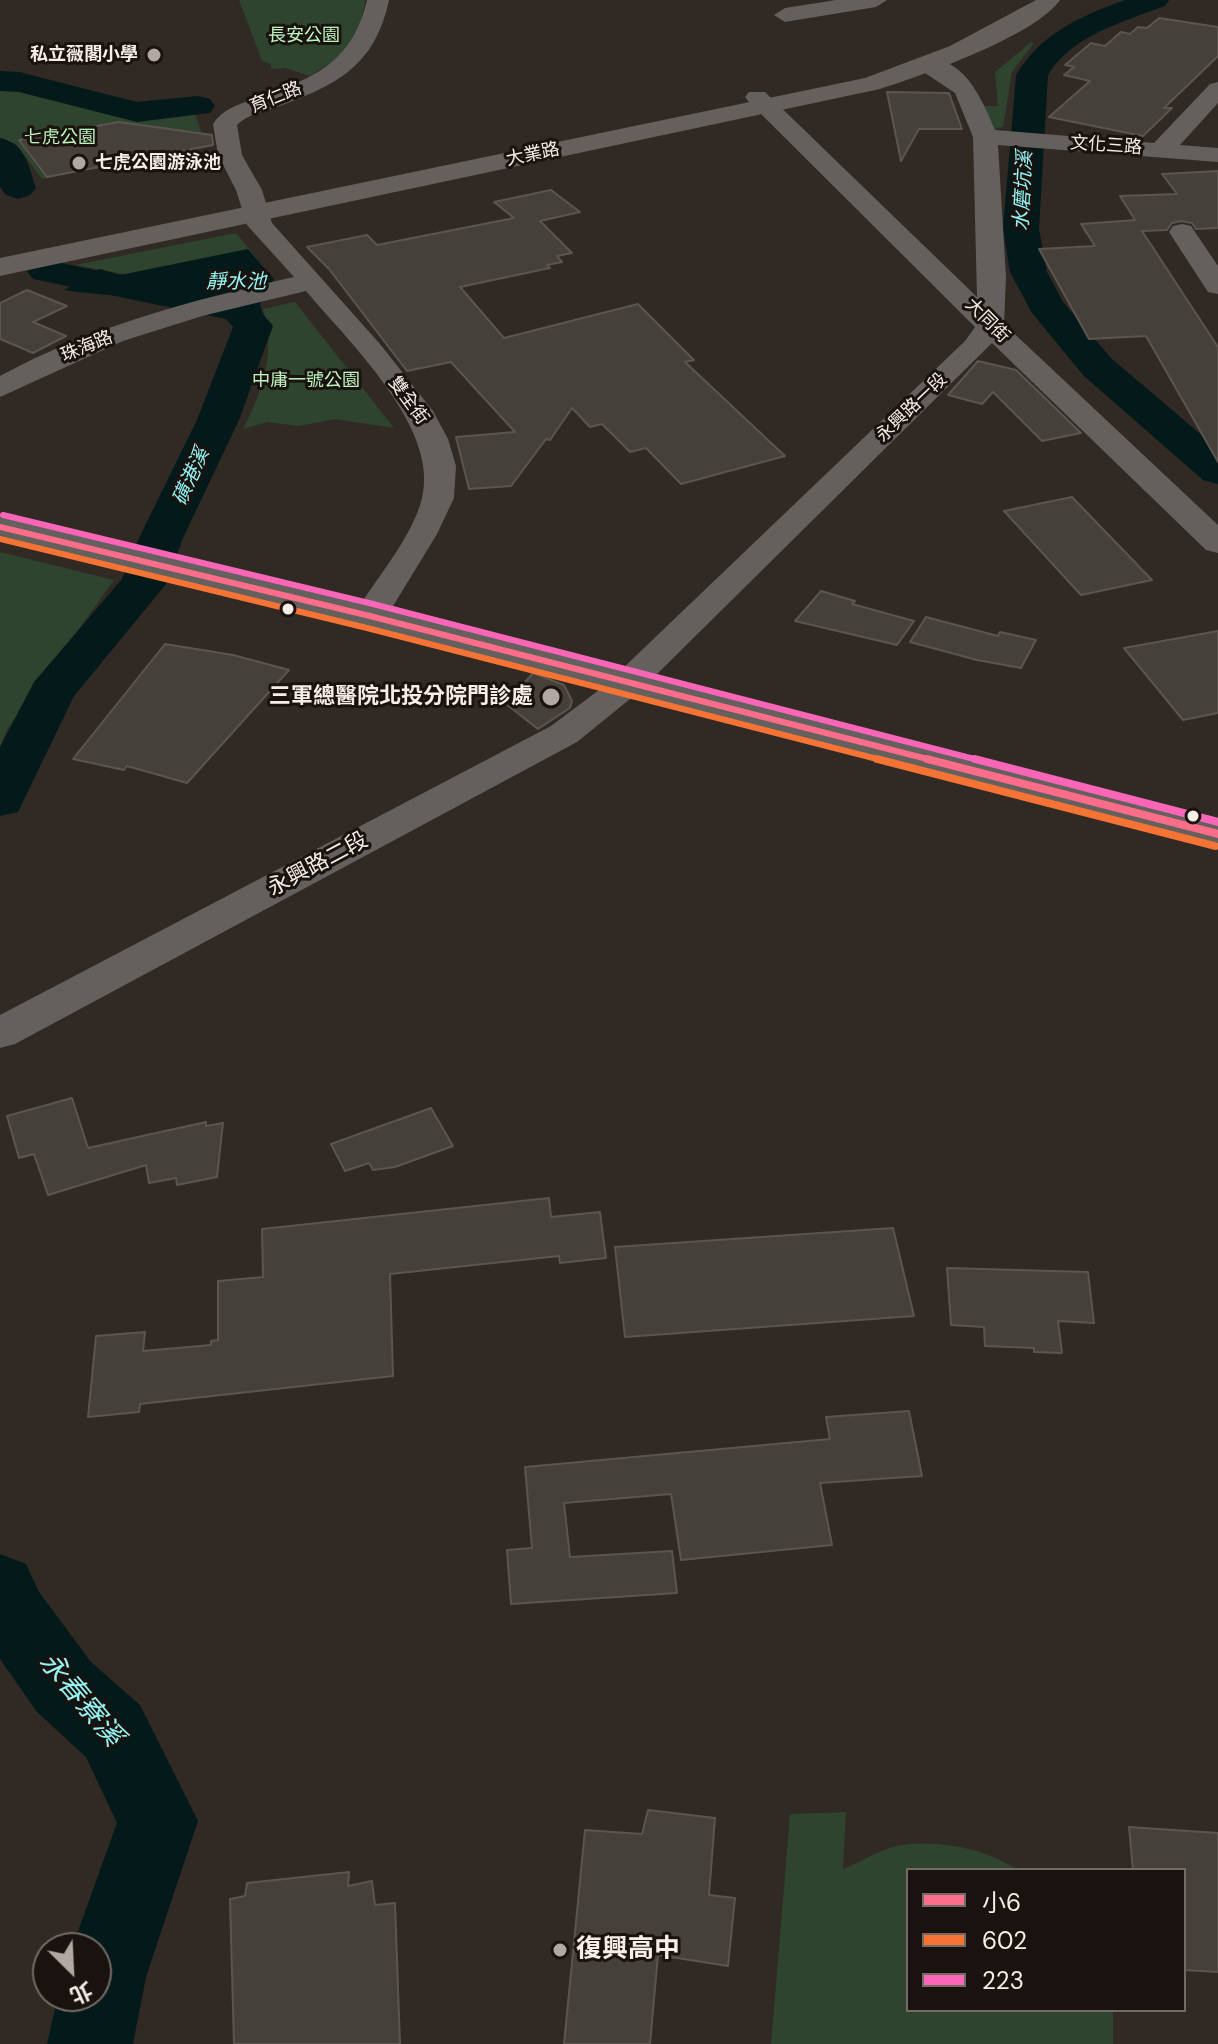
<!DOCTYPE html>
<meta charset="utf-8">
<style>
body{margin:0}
#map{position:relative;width:1218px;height:2044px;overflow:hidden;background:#302924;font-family:"DM Sans","Noto Sans TC",sans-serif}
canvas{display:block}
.legend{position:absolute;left:906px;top:1868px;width:280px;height:144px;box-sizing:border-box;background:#19120e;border:2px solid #726a65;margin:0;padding:10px 14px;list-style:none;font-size:24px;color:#f7ede7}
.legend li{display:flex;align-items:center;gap:16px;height:40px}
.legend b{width:40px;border:2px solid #726a65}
.north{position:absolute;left:32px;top:1932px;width:80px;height:80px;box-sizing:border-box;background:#19120e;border:2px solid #726a65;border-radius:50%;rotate:156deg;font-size:22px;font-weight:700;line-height:32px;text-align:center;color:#f7ede7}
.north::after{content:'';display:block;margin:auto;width:28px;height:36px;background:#b1a8a3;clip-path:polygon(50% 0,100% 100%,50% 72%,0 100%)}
</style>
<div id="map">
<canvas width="1218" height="2044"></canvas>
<ul class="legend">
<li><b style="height:10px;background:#fb6d88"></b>小6</li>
<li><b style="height:10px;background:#f57335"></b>602</li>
<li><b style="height:10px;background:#fa66b7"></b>223</li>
</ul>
<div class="north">北</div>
</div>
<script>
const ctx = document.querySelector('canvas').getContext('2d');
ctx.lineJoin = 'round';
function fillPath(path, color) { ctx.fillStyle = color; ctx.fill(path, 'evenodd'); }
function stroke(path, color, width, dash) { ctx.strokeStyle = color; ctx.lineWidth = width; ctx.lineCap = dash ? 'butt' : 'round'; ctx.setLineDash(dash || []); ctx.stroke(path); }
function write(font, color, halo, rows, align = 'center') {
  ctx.font = font + ' "DM Sans","Noto Sans TC",sans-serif'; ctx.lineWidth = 6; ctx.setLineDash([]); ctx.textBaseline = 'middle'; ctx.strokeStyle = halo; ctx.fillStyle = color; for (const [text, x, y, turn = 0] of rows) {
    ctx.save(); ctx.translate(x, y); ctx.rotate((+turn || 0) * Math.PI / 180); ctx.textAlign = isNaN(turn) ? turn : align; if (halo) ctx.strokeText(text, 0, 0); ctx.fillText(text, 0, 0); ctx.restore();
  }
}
fillPath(new Path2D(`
 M239 0H365V2C355 51 353 50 310 76L285 68 271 69V64L262 61Z
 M1031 42 1034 43 1012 72 1003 127 991 130 984 106H998L995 72Z
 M16 81 34 93 132 117 195 114 207 147 42 179 16 144 0 138V83Z
 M236 233 274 279C214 294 135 276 75 265Z
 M295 302 394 428 335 419 299 426 267 422 243 429C263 390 276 353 263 309Z
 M0 552 114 580 8 728 0 747Z
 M846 1812 843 1869C861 1862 882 1848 902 1845 942 1840 983 1848 1018 1870H908V2010H1113V2044H771L790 1814Z`), '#2e442e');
fillPath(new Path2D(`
 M248 249 274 279 260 304 263 315 235 321C215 299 99 296 64 290L100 269 120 275Z`), '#041a1a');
fillPath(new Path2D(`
 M1125 0H1169L1165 6C1125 21 1070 36 1048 75L1039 229 1047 272 1063 302 1112 359 1218 449V484L1203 480 1084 376 1032 313 1010 272 1003 229 1016 75C1041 33 1081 16 1125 0Z
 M0 71 19 72 137 102 198 96 210 99 215 106 210 113 137 122 19 92 0 91Z
 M0 138C26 144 28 165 36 188L30 195 18 199 6 195 0 187Z
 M46 260 253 302 273 326 239 420 183 538 167 583 74 696 18 812 0 816V747L34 682 122 579 139 538 197 420 233 327 226 319 33 279 27 271 33 263Z
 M0 1554 26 1564 39 1592 91 1662 140 1705 198 1821 146 1977 133 2044H47L58 1996H96V1948H72L117 1823 86 1757 37 1712 0 1659Z`), '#041a1a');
const building = new Path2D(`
 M1159 18 1218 27V56L1164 108H1172L1143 136 1049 117 1090 81 1064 75 1074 67 1065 65 1091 43 1105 46 1121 32 1130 34 1138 27 1147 28Z
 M887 92 949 93 962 129H919L901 161Z
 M119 122 212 135 213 145 47 177 19 140Z
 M1218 171V228L1196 229 1192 223 1181 221 1172 223 1167 230 1142 231 1218 347V462L1146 336 1089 339 1039 249 1095 246 1081 224 1135 220 1120 196 1177 194 1162 174Z
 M551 190 580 212 540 221 572 253 557 256 562 262 547 265 550 268 460 287 504 338 638 304 694 360 685 362 785 456 681 484 646 448 630 452 602 424 590 427 572 408 550 440 546 439 511 486 469 489 456 437 515 432 451 362 407 371 329 269 307 247 367 235 377 245 514 218 494 202Z
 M27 290 67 306 33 322 66 336 33 353 0 339V303Z
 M978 361 1016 370 1081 433 1042 441 993 392 982 404 948 395Z
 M1072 497 1152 580 1081 595 1004 511Z
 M821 591 855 601 852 604 914 621 897 645 795 621Z
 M926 617 998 636 1000 632 1036 640 1021 668 977 660 910 642Z
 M1218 631V713L1183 720 1124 648Z
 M165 644 233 655 289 670 187 783 127 766 124 770 73 759Z
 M533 673 564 685 572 701 570 708 538 729 506 704Z
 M72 1098 88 1148 206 1122V1126L223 1123 217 1177 177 1185 176 1178 149 1183 146 1165 48 1195 34 1154 19 1158 7 1116Z
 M431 1108 453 1146 395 1167 373 1170 369 1163 345 1171 331 1144Z
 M549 1198 551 1217 600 1212 606 1258 560 1263 559 1256 390 1274 393 1376 140 1404 139 1412 88 1417 96 1336 145 1332 143 1351 211 1345V1341L218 1340V1281L263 1277 262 1229Z
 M893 1228 914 1316 625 1337 615 1247Z
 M947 1268 1088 1272 1094 1323 1058 1321 1062 1353 1034 1352V1348L985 1346 984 1327 951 1325Z
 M909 1411 922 1476 820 1483 832 1545 681 1560 671 1494 564 1503 570 1557 672 1551 677 1593 511 1604 507 1550 532 1548 525 1467 830 1439 826 1417Z
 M648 1810 715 1818 709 1895 735 1898 728 1966 658 1955 650 2044H564L585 1830 642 1834Z
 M1129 1827 1218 1833V1972L1184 1970V1870H1133Z
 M349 1872 348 1886 372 1881 375 1905 395 1903 400 2044H234L230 1899 245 1896 247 1883Z`);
fillPath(building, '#46403b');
stroke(building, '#5b5550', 2);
fillPath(new Path2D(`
 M367 0H389C375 66 337 85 277 107 265 111 246 115 237 125L242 155 262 190 272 223 380 344 433 411 448 439 456 466 454 498 437 534 390 611 621 670 965 341 975 327 749 102 745 97 749 92H765L977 297 973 137 955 93 922 71 918 66 922 61C963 51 983 102 995 130L1154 143 1210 84 1218 82V103L1180 145 1218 148V162L998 145 1006 277 1004 324 1218 525V553L1206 550 992 343 653 678 1218 822V846L635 695 577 742 15 1044 0 1048V1015L551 726 603 687 0 537V517L361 604C381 572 413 535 422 498 440 428 348 341 306 291L202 316 123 341 0 397V376C92 326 193 300 294 277L247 225 236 190 218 155 213 124C223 109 237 105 254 99 311 79 352 65 367 0Z
 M836 0H887L876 7 785 22 774 15 785 8Z
 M1182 224 1191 226 1218 266V294L1208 292 1169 232 1173 226Z`), '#64605e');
fillPath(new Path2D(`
 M1036 0H1060C1035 36 923 75 880 89L0 276V258L865 78 950 46Z`), '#66605c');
stroke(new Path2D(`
 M0 527 370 616 935 761`), '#fb6d88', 6);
stroke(new Path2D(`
 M927 759 1218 834`), '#fb6d88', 8);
stroke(new Path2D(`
 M0 539 367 628 885 761`), '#f57335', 6);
stroke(new Path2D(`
 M877 759 1215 846`), '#f57335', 8);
stroke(new Path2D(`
 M3 515 373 604 982 761`), '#fa66b7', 6);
stroke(new Path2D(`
 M975 759 1218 822`), '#fa66b7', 8);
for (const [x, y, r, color] of [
 [154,55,8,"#b1a8a3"],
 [79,163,8,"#b1a8a3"],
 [288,609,7,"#f7ede7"],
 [551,697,10,"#b1a8a3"],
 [1193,816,7,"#f7ede7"],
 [560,1950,8,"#b1a8a3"]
]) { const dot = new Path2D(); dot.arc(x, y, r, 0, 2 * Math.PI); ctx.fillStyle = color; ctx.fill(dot); stroke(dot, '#19120e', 3); }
write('18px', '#bdf4bf', '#19120e', [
 ["長安公園",304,36],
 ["七虎公園",60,138],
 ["中庸一號公園",306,381]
]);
write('bold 18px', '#f7ede7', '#19120e', [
 ["私立薇閣小學",138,55],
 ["七虎公園游泳池",95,163,"left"]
], 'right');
write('18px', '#f7ede7', '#19120e', [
 ["育仁路",276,98,-22],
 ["文化三路",1106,146,4],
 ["大業路",533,155,-12],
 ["大同街",987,321,45],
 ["珠海路",87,347,-22],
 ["雙全街",408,401,54],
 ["永興路一段",912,408,-44]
]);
write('italic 20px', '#94f4f4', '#19120e', [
 ["水磨坑溪",1024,191,-87],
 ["靜水池",236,283],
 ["磺港溪",192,477,-66]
]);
write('bold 22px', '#f7ede7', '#19120e', [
 ["三軍總醫院北投分院門診處",533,697]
], 'right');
write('22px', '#f7ede7', '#19120e', [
 ["永興路二段",318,865,-28]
]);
write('bold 26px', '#f7ede7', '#19120e', [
 ["復興高中",576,1950]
], 'left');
write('italic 28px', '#94f4f4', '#19120e', [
 ["永春寮溪",80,1700,50]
]);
</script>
